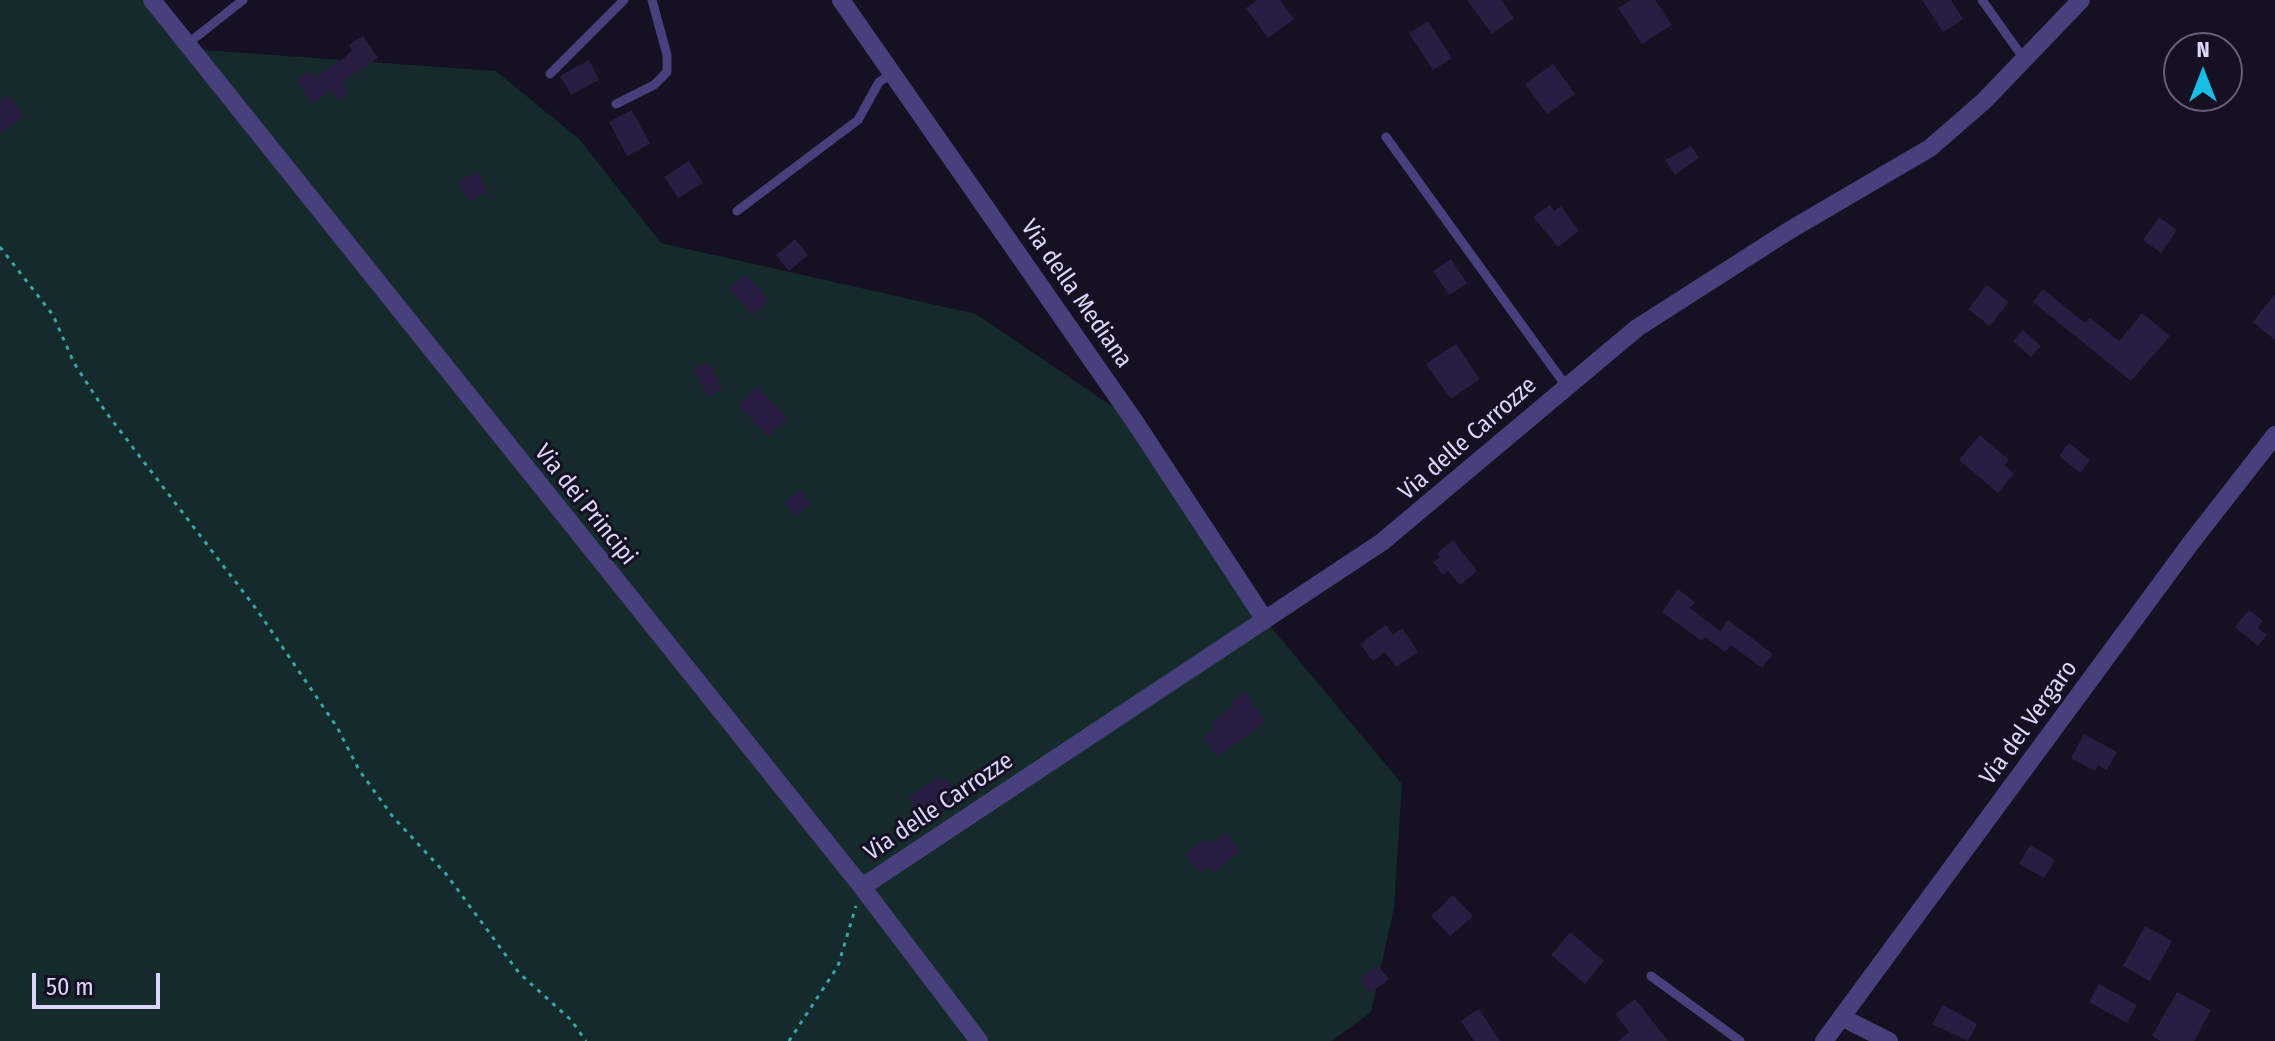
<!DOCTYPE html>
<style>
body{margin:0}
#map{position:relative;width:2275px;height:1041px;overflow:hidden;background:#151022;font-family:"Fira Sans Condensed",sans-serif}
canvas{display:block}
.north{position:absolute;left:2163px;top:32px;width:80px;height:80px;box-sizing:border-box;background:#151022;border:2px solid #655f79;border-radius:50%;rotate:0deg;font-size:22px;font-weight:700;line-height:32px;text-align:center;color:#ddd6fb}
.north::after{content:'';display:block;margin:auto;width:28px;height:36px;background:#17bde5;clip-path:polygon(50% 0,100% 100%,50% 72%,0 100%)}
.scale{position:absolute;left:32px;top:973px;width:128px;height:36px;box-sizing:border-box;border:4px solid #ddd6fb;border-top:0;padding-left:10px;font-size:24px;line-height:28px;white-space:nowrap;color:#ddd6fb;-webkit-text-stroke:6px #151022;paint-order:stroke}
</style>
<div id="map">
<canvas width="2275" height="1041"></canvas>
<div class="north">N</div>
<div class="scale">50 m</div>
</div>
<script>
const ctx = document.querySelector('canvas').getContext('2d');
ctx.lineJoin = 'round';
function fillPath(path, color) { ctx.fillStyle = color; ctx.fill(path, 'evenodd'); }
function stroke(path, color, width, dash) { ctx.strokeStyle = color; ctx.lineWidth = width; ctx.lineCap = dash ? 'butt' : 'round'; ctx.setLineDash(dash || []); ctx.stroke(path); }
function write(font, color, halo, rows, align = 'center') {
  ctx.font = font + ' "Fira Sans Condensed",sans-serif'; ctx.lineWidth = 6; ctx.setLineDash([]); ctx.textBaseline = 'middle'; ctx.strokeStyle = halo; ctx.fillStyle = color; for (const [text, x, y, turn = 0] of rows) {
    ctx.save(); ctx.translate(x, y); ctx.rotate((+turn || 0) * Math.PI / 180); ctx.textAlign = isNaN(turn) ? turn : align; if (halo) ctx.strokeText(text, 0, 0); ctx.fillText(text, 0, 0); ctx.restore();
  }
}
fillPath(new Path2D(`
 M0 0H152L190 49 496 71 580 140 661 243 976 314 1135 422 1265 620 1402 784 1394 908 1371 1012 1332 1041H0Z`), '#142a2b');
fillPath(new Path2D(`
 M1257 0H1280L1294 19 1268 38 1246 8Z
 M1467 0H1501L1514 18 1492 34Z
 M1631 0H1655L1672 25 1642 44 1618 8Z
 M1922 0H1951L1963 19 1943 32Z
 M1428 21 1452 58 1433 70 1409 33Z
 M363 36 378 58 342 82 349 93 338 101 331 91 312 104 297 80 310 71 314 77 344 58 352 50 349 45Z
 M589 60 599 80 571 95 560 76Z
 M1553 64 1575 94 1547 114 1525 84Z
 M9 95 24 117 0 133V101Z
 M632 110 650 144 627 156 609 122Z
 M1691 146 1699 158 1675 175 1665 160Z
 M689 161 703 183 678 198 664 177Z
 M477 172 488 191 469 202 458 182Z
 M1550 205 1554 211 1561 206 1579 231 1558 247 1533 217Z
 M2159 217 2177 230 2161 253 2143 240Z
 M795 239 808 255 789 271 776 255Z
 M1451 259 1467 283 1449 295 1433 271Z
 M746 274 769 301 752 316 729 289Z
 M1987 285 2009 302 1990 326 1968 309Z
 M2043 289 2085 323 2090 318 2119 341 2142 313 2170 336 2131 381 2033 302Z
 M2275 294V340L2253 322Z
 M2023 330 2041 346 2031 357 2013 341Z
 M1456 344 1480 379 1451 399 1426 364Z
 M708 362 723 389 708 397 693 370Z
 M757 386 788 418 768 437 737 405Z
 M1980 435 2009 460 2004 465 2014 474 1998 493 1959 460Z
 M2069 443 2090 460 2080 473 2059 456Z
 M801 489 811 504 795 516 784 502Z
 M1453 540 1477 571 1460 585 1448 571 1443 575 1433 562 1440 557 1437 553Z
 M1678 589 1695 602 1690 608 1720 631 1728 620 1773 654 1762 668 1731 645 1725 652 1705 637 1702 641 1662 612Z
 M2249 610 2263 621 2258 628 2267 635 2258 646 2235 627Z
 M1386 625 1393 635 1402 628 1418 652 1396 667 1385 652 1373 661 1360 644Z
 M1245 692 1266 722 1217 757 1203 737 1215 728 1211 722 1234 706 1231 701Z
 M2084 734 2117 752 2107 770 2098 765 2095 771 2071 758Z
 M939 776 943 782 946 779 957 794 951 798 955 802 926 823 908 798Z
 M1226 833 1241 852 1212 874 1207 867 1200 873 1185 854 1206 838 1211 844Z
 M2030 845 2055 860 2044 878 2019 864Z
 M1453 895 1473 916 1450 936 1431 916Z
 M2145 926 2172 941 2150 981 2123 966Z
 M1570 932 1604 961 1585 984 1551 955Z
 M1377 965 1389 979 1371 993 1359 979Z
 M2099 984 2137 1005 2127 1023 2089 1002Z
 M2177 992 2211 1010 2194 1041H2161L2152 1036Z
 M1635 999 1668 1041H1618L1629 1032 1615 1014Z
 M1943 1005 1977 1024 1968 1041 1932 1024Z
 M1479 1009 1500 1041H1474L1461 1021Z`), '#291e41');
stroke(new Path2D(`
 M0 247 53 315 74 363 105 411 257 610 337 727 359 770 393 817 446 874 519 973 571 1020 586 1041
 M789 1041 838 966 856 906`), '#3ba6a9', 3, [4, 6]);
stroke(new Path2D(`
 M1982 0 2024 59
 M186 45 243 0
 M550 74 624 0
 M616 104 654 85 667 72V55L652 0
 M1386 137 1566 386
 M737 211 858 120 879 82 893 73
 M1651 976 1740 1041`), '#48407c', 9);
stroke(new Path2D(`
 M152 0 862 887 979 1041
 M841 0 1135 422 1265 620
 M862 887 1382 542 1637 328 1790 230 1930 148 1984 101 2081 0
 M1843 1018 1889 1041
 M1824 1041 2190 544 2275 435`), '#48407c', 18);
write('24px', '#ddd6fb', '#151022', [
 ["Via della Mediana",1076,294,55],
 ["Via delle Carrozze",1468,439,-41],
 ["Via dei Principi",585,505,51],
 ["Via del Vergaro",2029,723,-54],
 ["Via delle Carrozze",939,807,-34]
]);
</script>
